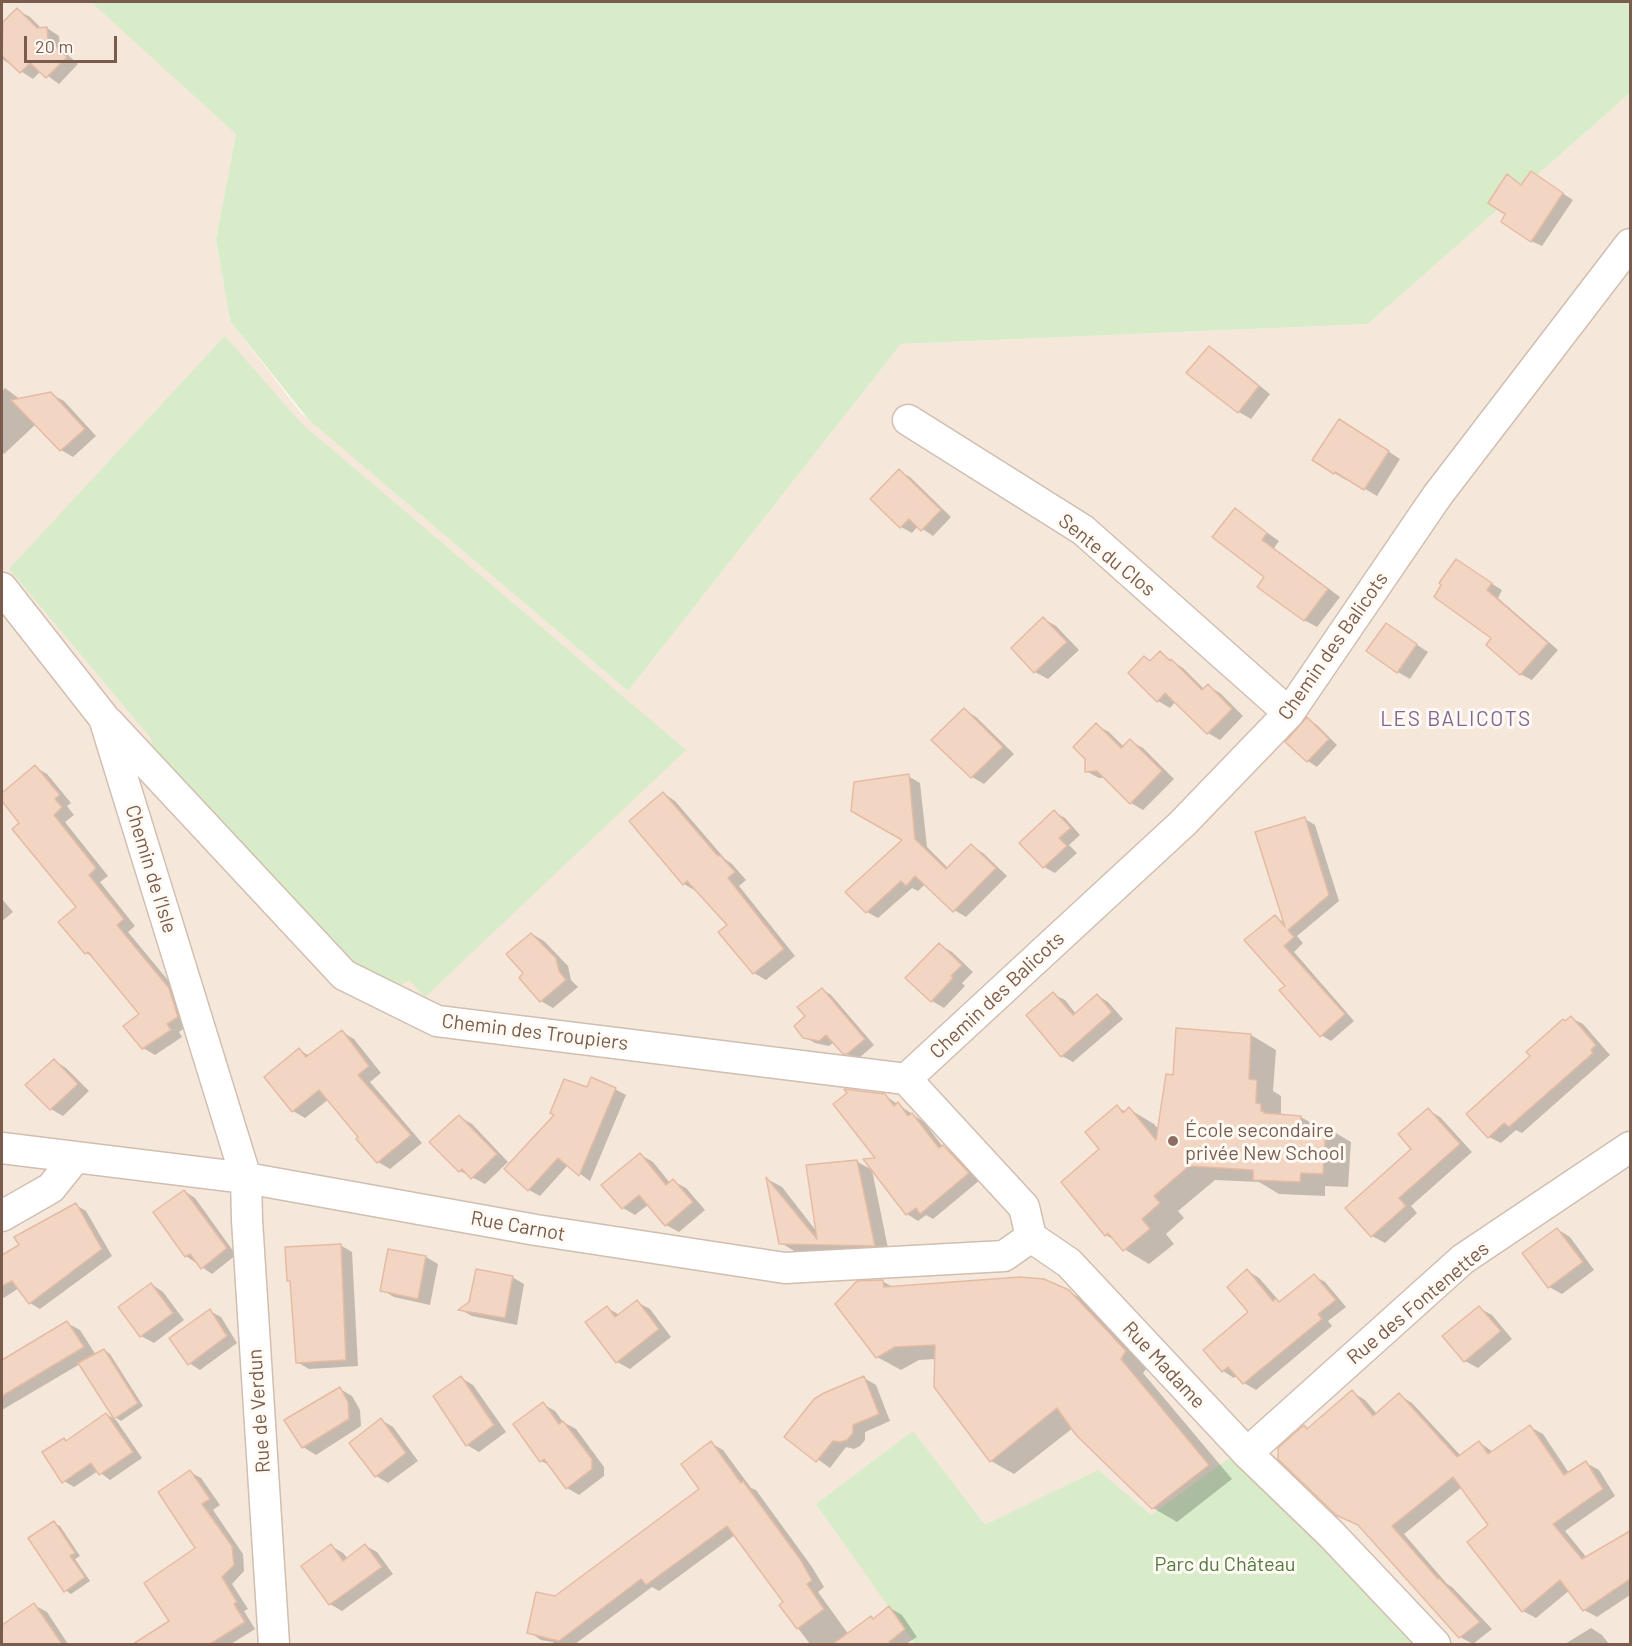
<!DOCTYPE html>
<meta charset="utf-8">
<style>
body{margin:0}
#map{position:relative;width:1632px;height:1646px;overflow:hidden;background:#fdf6ec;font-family:Barlow,sans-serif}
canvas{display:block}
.frame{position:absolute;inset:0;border:3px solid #7a5c4d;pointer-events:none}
.scale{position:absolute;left:24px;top:36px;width:93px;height:27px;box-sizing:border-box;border:3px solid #7a5c4d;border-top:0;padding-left:8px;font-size:18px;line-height:21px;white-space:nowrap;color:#7a5c4d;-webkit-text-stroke:4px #fffaf3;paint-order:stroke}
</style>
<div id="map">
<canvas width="1632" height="1646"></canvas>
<div class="frame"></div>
<div class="scale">20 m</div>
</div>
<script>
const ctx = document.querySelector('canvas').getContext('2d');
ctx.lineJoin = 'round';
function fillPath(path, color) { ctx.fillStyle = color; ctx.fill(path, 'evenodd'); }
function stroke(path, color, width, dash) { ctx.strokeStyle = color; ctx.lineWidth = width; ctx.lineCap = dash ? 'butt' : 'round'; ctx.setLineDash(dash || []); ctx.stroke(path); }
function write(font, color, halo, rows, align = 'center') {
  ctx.font = font + ' Barlow,sans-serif'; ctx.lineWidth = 6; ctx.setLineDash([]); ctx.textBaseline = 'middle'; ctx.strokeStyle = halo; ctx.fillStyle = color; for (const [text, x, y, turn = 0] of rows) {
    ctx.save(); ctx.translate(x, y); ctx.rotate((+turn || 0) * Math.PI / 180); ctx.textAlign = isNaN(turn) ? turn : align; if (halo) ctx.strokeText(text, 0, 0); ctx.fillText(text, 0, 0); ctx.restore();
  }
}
fillPath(new Path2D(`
 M2 2H95L236 134 216 239 230 321 300 412 628 691 901 344 1368 324 1630 93V1644H2Z`), '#f5e8da');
fillPath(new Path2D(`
 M91 2H1630V93L1368 324 901 344 628 691 309 420 230 321 216 239 236 134Z
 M225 336 301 423 686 750 425 997 409 980 398 987 356 969 152 753 151 738 9 569Z
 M913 1431 985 1525 1098 1470 1151 1515 1231 1457 1435 1644H915L816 1504Z`), '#d8ecc9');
fillPath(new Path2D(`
 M17 10 30 17 42 29 47 28 59 36 60 48 78 64 59 84 41 71 33 79 2 59V38Z
 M1541 179 1573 200 1542 246 1531 241 1517 182 1522 186Z
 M1210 348 1222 355 1270 394 1251 419 1239 412Z
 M5 388 21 400 51 394 64 401 96 436 73 457 61 450 36 424 4 454 2 452V391Z
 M1351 427 1400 459 1377 496 1347 478 1346 480 1334 473Z
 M899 471 910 477 951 517 933 536 918 526 912 533 901 527 872 499Z
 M1235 510 1279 541 1274 548 1340 597 1317 627 1304 620 1266 577Z
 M1467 568 1502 590 1498 598 1558 650 1532 680 1520 674 1494 638Z
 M1044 619 1056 626 1079 650 1048 679 1035 672Z
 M1387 625 1428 652 1410 679 1398 672Z
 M1160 653 1183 668 1205 690 1208 686 1220 693 1243 716 1220 740 1208 733 1176 701 1170 708 1158 701 1145 658 1152 662Z
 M964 709 976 717 1014 754 984 784 972 777Z
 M1307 719 1317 725 1337 745 1317 767 1308 761Z
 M1096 725 1109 732 1124 747 1130 741 1143 748 1174 779 1143 810 1131 803 1106 778H1099L1086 771Z
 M35 767 47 774 71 803 67 806 74 815 65 822 108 876 100 882 135 926 128 932 181 996 190 1024 179 1032 182 1037 155 1055 143 1048 141 1015 96 959 86 953 79 907 21 823 2 799V795Z
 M908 776 920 783 927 847 949 869 971 846 983 853 1007 876 966 917 954 910 925 884 918 891 912 888 878 918 867 912 904 839Z
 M663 793 675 801 725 859 732 864 746 880 739 886 795 956 766 980 754 973 729 925 696 891 684 884Z
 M1054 812 1065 818 1080 835 1069 845 1077 853 1055 873 1044 867 1021 843Z
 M1305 819 1315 825 1339 901 1297 936 1303 943 1294 952 1354 1021 1331 1041 1321 1035 1287 986 1275 917 1285 923Z
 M2 899 13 912 2 921Z
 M532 934 544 941 568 966 571 980 578 987 553 1008 541 1001 525 974Z
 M940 945 952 952 973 972 962 983 965 986 944 1008 932 1001Z
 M822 989 831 995 874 1045 858 1059 844 1053 834 1042 829 1046 815 1043 804 1037 807 1016Z
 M1053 994 1065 1000 1076 1014 1097 995 1108 1002 1123 1019 1073 1062 1062 1056Z
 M1571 1018 1583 1024 1610 1055 1522 1133 1516 1130 1501 1143 1489 1137 1532 1056Z
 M1177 1030 1251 1035 1276 1050 1273 1091 1281 1096V1115L1301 1117 1318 1127H1326L1351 1142 1348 1187 1325 1186V1196L1279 1194 1259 1182 1215 1180 1178 1211 1184 1218 1166 1234 1174 1244 1149 1264 1124 1249 1116 1241 1106 1235 1101 1149 1117 1107 1126 1112 1129 1109 1154 1124 1159 1130 1174 1077Z
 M342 1032 354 1039 381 1073 370 1082 422 1143 390 1169 378 1162 360 1137 329 1099 305 1118 293 1111 299 1050 310 1056Z
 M54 1060 66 1068 89 1091 63 1116 51 1109Z
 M588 1089H615L626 1095 590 1181 568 1165 540 1196 529 1190Z
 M884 1095 924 1122 943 1147 955 1154 980 1180 933 1219 926 1215 918 1221 907 1214 878 1159Z
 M1428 1110 1440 1117 1472 1152 1411 1206 1417 1213 1385 1243 1372 1236 1413 1150Z
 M460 1117 472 1124 508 1162 485 1184 460 1171 431 1142Z
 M641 1155 653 1162 670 1183 673 1181 686 1188 705 1210 679 1232 666 1225 649 1204 635 1215 623 1208Z
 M856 1161 872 1170 889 1253 796 1252 781 1243 769 1180 782 1187 817 1232Z
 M184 1191 195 1198 236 1255 212 1274 186 1256Z
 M76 1205 86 1211 112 1256 40 1309 30 1303 19 1288 2 1299V1257L21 1246Z
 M1557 1229 1570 1237 1594 1270 1562 1294 1549 1287Z
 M340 1245 352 1252 358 1366 309 1369 297 1362 292 1282 288 1280Z
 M426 1257 438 1264 430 1305 394 1297 382 1290Z
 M1248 1271 1259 1278 1280 1302 1314 1276 1325 1282 1346 1307 1328 1321 1332 1326 1256 1390 1244 1383 1237 1375 1234 1378 1223 1371 1251 1312Z
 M512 1277 524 1284 517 1325 472 1316 461 1310Z
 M882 1281 893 1287 1068 1291 1093 1305 1149 1366 1143 1373 1232 1479 1177 1522 1153 1508 1073 1428 1014 1474 991 1461 936 1359 919 1360 901 1370 877 1357Z
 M151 1284 163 1292 184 1320 154 1343 141 1336Z
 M637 1302 650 1309 671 1337 630 1369 617 1362 607 1308 620 1315Z
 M1479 1308 1492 1315 1512 1339 1478 1368 1465 1361 1445 1337Z
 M210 1311 221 1317 237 1343 200 1370 189 1363Z
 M67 1323 80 1330 96 1355 104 1350 110 1354 143 1406 121 1421 115 1417 80 1364 2 1410V1362Z
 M461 1378 473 1385 506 1432 479 1452 467 1445Z
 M864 1378 876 1385 890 1421 865 1432V1440L860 1446 854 1449 846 1447 830 1468 786 1437Z
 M340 1389 352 1396 360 1410 361 1426 316 1455 303 1447 286 1420Z
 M1352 1392 1365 1400 1377 1414 1399 1395 1412 1403 1461 1456 1479 1442 1493 1452 1530 1427 1543 1434 1569 1473 1586 1463 1599 1470 1615 1496 1565 1531 1587 1558 1625 1536 1630 1539V1595L1597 1617 1584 1610 1570 1590 1536 1618 1523 1611 1490 1526 1462 1487 1404 1534 1447 1584 1452 1587 1492 1629 1473 1644 1460 1637 1362 1527 1337 1514 1304 1427 1308 1430Z
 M543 1404 555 1411 563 1422 576 1429 604 1467V1476L579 1495 567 1488 551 1466 541 1461Z
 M106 1414 116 1420 142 1458 110 1480 98 1471 74 1487 64 1481 67 1442Z
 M381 1420 393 1427 418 1461 388 1483 376 1476Z
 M711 1443 723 1450 751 1488 756 1490 812 1567 824 1587 818 1592 849 1635 874 1620 890 1608 902 1615 917 1637 906 1644H810L781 1606 785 1602 735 1535 659 1591 652 1587 575 1644H553V1642L541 1640 529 1632 555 1598 701 1489Z
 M190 1472 201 1478 220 1505 213 1510 243 1554 244 1571 232 1584 248 1609 244 1611 255 1629 231 1644H175L165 1626 171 1622 197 1549Z
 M54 1523 60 1526 80 1556 75 1559 90 1581 71 1594 65 1590Z
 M331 1546 343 1553 348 1559 366 1546 377 1552 393 1574 342 1611 330 1604Z
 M34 1605 47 1612 68 1644H2V1626Z
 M1591 1628 1602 1635 1609 1644H1565Z`), '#0003');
const building = new Path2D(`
 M17 8 37 28 47 27 48 39 67 57 46 78 30 63 20 73 2 56 3 22Z
 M1531 171 1563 193 1531 242 1501 222 1505 214 1488 203 1507 174 1521 185Z
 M1209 346 1259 386 1238 413 1186 373Z
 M51 392 85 429 60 451 11 400Z
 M1339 419 1389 451 1364 490 1335 472 1334 474 1312 460Z
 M899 469 941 510 921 531 909 519 900 528 870 499Z
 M1235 508 1267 533 1262 540 1328 589 1304 621 1257 587 1264 577 1212 537Z
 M1456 559 1492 583 1487 590 1548 643 1520 675 1486 645 1491 638 1434 597 1441 585 1439 583Z
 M1043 617 1067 642 1034 673 1011 648Z
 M1386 623 1417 644 1397 673 1366 651Z
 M1160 651 1170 661 1171 659 1202 690 1208 684 1232 709 1207 734 1165 693 1157 702 1128 673 1144 656 1150 661Z
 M964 708 1003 747 971 778 931 740Z
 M1307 717 1329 739 1307 762 1285 742Z
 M1096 723 1121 748 1130 739 1162 771 1130 804 1097 771 1085 772V759L1073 747Z
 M35 765 60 795 55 799 62 807 54 815 96 868 89 875 124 919 117 925 169 988 178 1017 167 1024 171 1030 142 1049 123 1026 139 1014 88 952 85 954 58 922 76 907 12 829 19 823 2 801V793Z
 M909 774 915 839 946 869 971 844 996 868 953 912 915 876 906 886 901 881 866 913 845 892 902 840 851 811 854 782Z
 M663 792 718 856 720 855 735 872 728 878 784 949 753 974 718 932 727 925 687 881 683 885 629 821Z
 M1054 810 1071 828 1059 838 1067 846 1043 868 1019 843Z
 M1305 817 1329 895 1288 930 1294 937 1284 946 1345 1014 1320 1037 1279 990 1285 986 1244 940 1275 915 1285 927 1255 832Z
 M531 933 556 958 559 971 566 980 540 1002 519 978 523 973 506 954Z
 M939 943 962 965 951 976 953 978 931 1002 905 978Z
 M822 988 865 1039 847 1054H843L826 1035 819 1041 803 1038 794 1026 805 1016 797 1007Z
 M1053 992 1073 1015 1097 994 1112 1012 1061 1057 1026 1015Z
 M1571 1016 1596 1045 1591 1050 1593 1053 1509 1127 1504 1123 1488 1138 1466 1114 1530 1056 1526 1052 1563 1019 1565 1021Z
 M1176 1028 1251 1034 1249 1079 1257 1080 1256 1103 1261 1104V1111H1264V1113L1301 1116V1125L1326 1126 1323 1174 1301 1173 1300 1182 1253 1180V1170L1189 1166 1154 1196 1160 1203 1142 1219 1150 1229 1123 1251 1108 1233 1105 1236 1061 1182 1099 1149 1085 1132 1117 1105 1123 1113 1129 1107 1156 1140 1166 1074 1173 1075Z
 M342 1030 369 1066 358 1075 411 1135 377 1163 356 1139 358 1137 319 1090 292 1112 264 1077 299 1048 306 1057Z
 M54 1059 78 1084 50 1110 25 1085Z
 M591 1077 616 1088 579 1176 558 1158 528 1191 504 1169 554 1115 550 1113 564 1079 587 1087Z
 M844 1089 885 1094 894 1106 898 1102 908 1116 912 1113 939 1148 943 1145 969 1173 920 1214 916 1208 906 1215 863 1159 875 1158 833 1104 847 1093Z
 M1428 1108 1460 1144 1399 1198 1406 1206 1371 1237 1345 1208 1411 1149 1398 1134Z
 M459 1115 497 1154 471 1179 462 1169 459 1172 429 1142Z
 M640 1153 666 1185 673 1179 693 1202 665 1226 639 1195 622 1209 601 1185Z
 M857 1160 875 1246 779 1244 766 1177 817 1239 806 1165Z
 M184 1190 227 1248 201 1269 190 1254 185 1257 153 1212Z
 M76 1203 102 1249 29 1304 12 1281 2 1286V1255L19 1245 14 1237Z
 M1557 1228 1583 1262 1548 1288 1522 1253Z
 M341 1244 346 1360 296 1363 290 1281H287L285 1247Z
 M388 1249 426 1256 418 1299 380 1291Z
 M476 1269 513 1276 505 1318 458 1310 469 1302Z
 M1247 1269 1273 1301 1276 1298 1279 1302 1314 1274 1336 1300 1318 1314 1322 1319 1243 1384 1228 1367 1222 1372 1203 1350 1248 1312 1227 1287Z
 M1020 1277 1044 1279 1069 1290 1126 1351 1121 1359 1209 1465 1152 1509 1076 1435 1057 1408 990 1462 934 1387 935 1345 895 1347 876 1358 835 1304 857 1281 883 1280 884 1287Z
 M151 1283 173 1313 140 1337 118 1307Z
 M637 1300 659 1329 616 1363 585 1322 607 1306 615 1317Z
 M1479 1306 1501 1331 1464 1362 1442 1336Z
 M210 1309 227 1336 188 1365 169 1338Z
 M67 1321 84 1347 2 1396V1360Z
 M104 1349 138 1403 114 1419 78 1363Z
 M461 1376 494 1425 466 1446 433 1396Z
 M864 1376 879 1414 853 1425V1433L847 1440 840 1442 833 1441 816 1462 784 1437 814 1399 824 1393Z
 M340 1387 348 1402 349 1419 302 1448 284 1420Z
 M1352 1390 1373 1416 1399 1393 1457 1457 1479 1441 1488 1454 1530 1425 1564 1475 1586 1461 1603 1489 1553 1524 1582 1559 1630 1531V1579L1583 1611 1560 1580 1522 1612 1467 1542 1488 1525 1453 1477 1392 1526 1438 1579 1439 1578 1480 1622 1459 1638 1358 1525 1336 1515 1278 1459V1448L1304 1425 1307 1429Z
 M543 1402 559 1424 563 1421 592 1459V1469L566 1489 544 1459 540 1462 513 1424Z
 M106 1413 133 1452 99 1475 91 1463 62 1483 42 1452 64 1438 66 1441Z
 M381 1418 406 1453 375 1477 349 1443Z
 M711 1441 741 1483 743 1481 800 1559 812 1580 807 1584 824 1609 797 1629 779 1605 783 1602 727 1526 646 1585 641 1579 559 1641 527 1633 536 1592 555 1596 699 1489 681 1464Z
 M190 1470 210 1499 202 1504 232 1546 234 1565 222 1577 237 1602 234 1604 245 1622 210 1644H133L169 1621 144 1583 195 1548 158 1492Z
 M54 1521 75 1553 70 1556 85 1577 64 1592 28 1538Z
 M331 1544 343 1561 365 1544 382 1567 329 1605 301 1566Z
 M34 1603 62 1644H2V1625Z
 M889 1606 905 1629 889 1642 891 1644H833L871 1616 873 1619Z`);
fillPath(building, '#f3d5c3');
stroke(building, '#e6bba3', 1.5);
const minor = new Path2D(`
 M908 420 1083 530 1289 713
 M2 588 104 718 246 1178 247 1220 274 1644
 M109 723 344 975 437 1021 906 1079
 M906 1079 1183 823 1289 713 1437 496 1630 244
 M906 1079 1024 1207 1031 1237 1069 1263 1247 1453 1331 1534 1435 1644
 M2 1148 246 1178 536 1230 785 1268 1004 1256 1031 1237
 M2 1216 51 1188 75 1158
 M1247 1453 1463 1259 1630 1147`);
stroke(minor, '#d1beb0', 33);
stroke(minor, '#fff', 30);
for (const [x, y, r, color] of [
 [1173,1141,6,"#8d6e63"]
]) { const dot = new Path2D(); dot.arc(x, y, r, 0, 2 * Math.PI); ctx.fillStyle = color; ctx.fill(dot); stroke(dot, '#fffaf3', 2); }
write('20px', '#7a5c4d', '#fffaf3', [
 ["Sente du Clos",1107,555,39],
 ["Chemin des Balicots",1333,646,-55],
 ["Chemin de l’Isle",151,869,73],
 ["Chemin des Balicots",997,995,-43],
 ["Chemin des Troupiers",535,1032,7],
 ["Rue Carnot",518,1226,10],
 ["Rue des Fontenettes",1418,1303,-40],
 ["Rue Madame",1164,1365,47],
 ["Rue de Verdun",259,1411,-94]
]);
write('20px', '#785e54', '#fffaf3', [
 ["École secondaire",1185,1130],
 ["privée New School",1185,1153]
], 'left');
write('20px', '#537a41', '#fffaf3', [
 ["Parc du Château",1225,1564]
]);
ctx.letterSpacing = '1.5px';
write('21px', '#846695', '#fffaf3', [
 ["LES BALICOTS",1456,719]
]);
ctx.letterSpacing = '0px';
</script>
